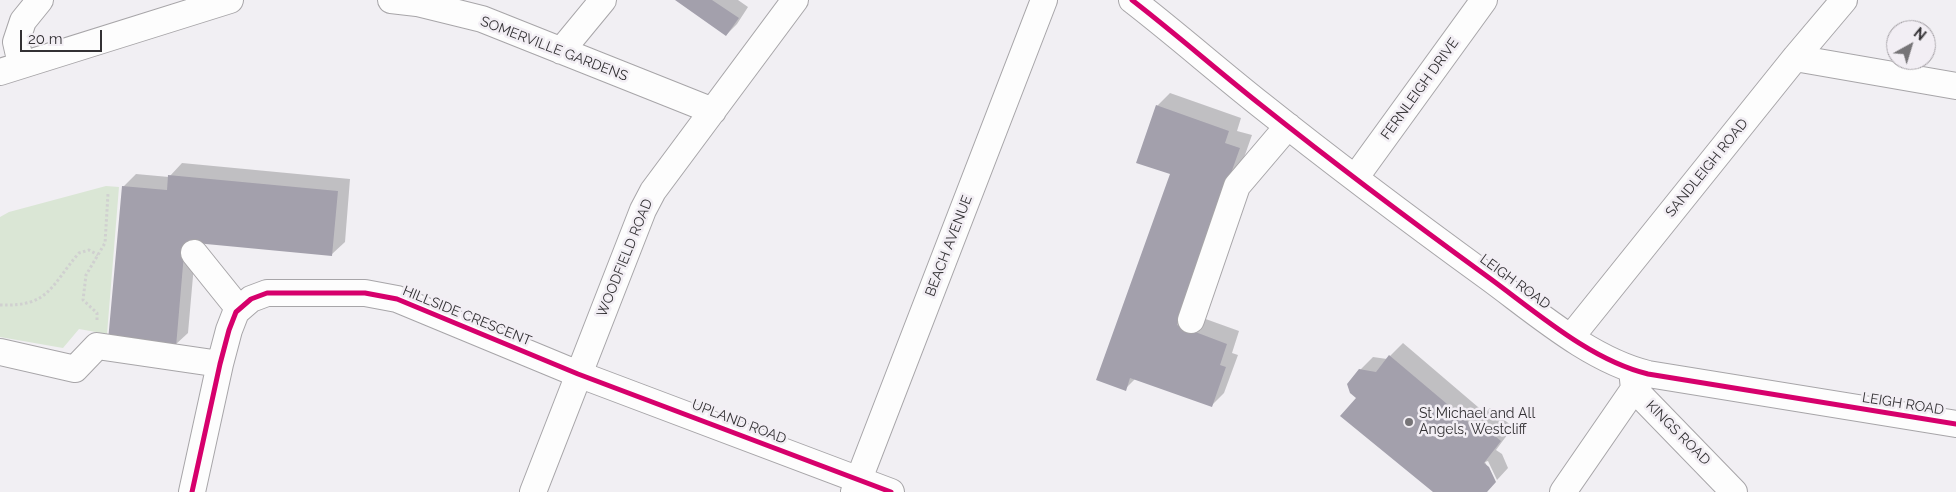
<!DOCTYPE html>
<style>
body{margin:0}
#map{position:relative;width:1956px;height:492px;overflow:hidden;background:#f1eff3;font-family:Raleway,sans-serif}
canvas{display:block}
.north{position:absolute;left:1886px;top:20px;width:50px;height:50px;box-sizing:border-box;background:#f2eef4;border:1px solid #a6a2a7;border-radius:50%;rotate:39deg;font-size:14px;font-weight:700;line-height:20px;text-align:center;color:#333134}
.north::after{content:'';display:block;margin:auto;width:18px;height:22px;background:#767477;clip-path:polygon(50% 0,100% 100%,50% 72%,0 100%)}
.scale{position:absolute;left:20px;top:30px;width:82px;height:22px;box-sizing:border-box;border:2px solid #333134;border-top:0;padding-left:6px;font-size:15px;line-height:18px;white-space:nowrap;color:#333134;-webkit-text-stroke:4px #f2eef4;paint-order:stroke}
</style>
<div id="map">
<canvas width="1956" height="492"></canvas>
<div class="north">N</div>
<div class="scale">20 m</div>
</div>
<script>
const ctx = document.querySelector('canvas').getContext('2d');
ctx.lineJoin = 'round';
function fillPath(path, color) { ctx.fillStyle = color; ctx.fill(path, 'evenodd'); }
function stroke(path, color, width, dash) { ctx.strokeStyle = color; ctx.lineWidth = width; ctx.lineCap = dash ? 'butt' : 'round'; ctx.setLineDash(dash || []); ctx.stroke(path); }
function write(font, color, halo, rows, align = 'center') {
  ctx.font = font + ' Raleway,sans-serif'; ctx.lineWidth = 5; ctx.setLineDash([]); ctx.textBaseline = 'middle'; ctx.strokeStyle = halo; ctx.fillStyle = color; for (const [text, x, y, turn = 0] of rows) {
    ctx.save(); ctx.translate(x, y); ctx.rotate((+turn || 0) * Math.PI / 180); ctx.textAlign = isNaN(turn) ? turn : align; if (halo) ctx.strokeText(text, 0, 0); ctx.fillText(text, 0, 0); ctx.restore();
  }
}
fillPath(new Path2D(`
 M106 186 119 187 107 334 79 329 63 348 0 337V217L9 212Z`), '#dae6d5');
fillPath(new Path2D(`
 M677 0H738L748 7 737 24 726 35Z
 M1170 93 1241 118 1237 131 1252 135 1189 313 1239 331 1232 353 1238 355 1224 393 1212 405 1136 378 1125 389 1171 174 1157 106Z
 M182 163 350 179 345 242 332 254 196 242 188 333 175 345 123 187 136 174 169 177Z
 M1403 343 1485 413 1490 408 1513 427 1496 450 1502 454 1508 468 1497 480 1488 461 1485 462 1495 482 1485 492H1435L1357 398 1360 370 1373 357 1387 359Z`), '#0003');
fillPath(new Path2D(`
 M675 0H712L739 18 726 36Z
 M1156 105 1229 131 1225 143 1240 148 1177 325 1227 344 1220 365 1226 367 1212 407 1130 378 1126 391 1096 380 1170 174 1136 163Z
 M168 175 338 191 332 256 185 242 176 347 108 341 122 186 167 190Z
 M1389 355 1472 425 1476 420 1501 441 1484 463 1489 467 1496 482 1487 492H1433L1340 416 1356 398 1350 393 1347 384 1359 369 1376 372Z`), '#a3a0ac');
const minor = new Path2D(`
 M391 0 417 3 482 19 713 111
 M1132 0C1176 34 1218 71 1261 105 1335 164 1411 221 1488 277 1536 312 1590 360 1648 374L1956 424
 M561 51 603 0
 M1795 58 1956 86
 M21 64 16 42 23 21 40 0
 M0 72 230 0
 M1355 178 1484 0
 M194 253 239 309
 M1191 320 1237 186 1288 126
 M1571 337 1795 58 1844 0
 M0 352 75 369 97 346 220 364
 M1632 370 1634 389 1734 492
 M192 492 220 364 229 330 236 312 251 299 267 293H365L397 299 578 374 891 492
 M533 492 643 210 653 191 795 0
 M854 492 1044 0
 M1563 492 1634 389`);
stroke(minor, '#a7a5a8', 28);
stroke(new Path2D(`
 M0 305C50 307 51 285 79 253L89 250 98 255
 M97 320V313L83 300 86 275 105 243 108 194`), '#d0d0d0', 3, [2.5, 2.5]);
stroke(minor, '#fdfdfd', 26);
stroke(new Path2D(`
 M1132 0C1176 34 1218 71 1261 105 1335 164 1411 221 1488 277 1536 312 1590 360 1648 374L1956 424
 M192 492 220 364 229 330 236 312 251 299 267 293H365L397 299 578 374 891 492`), '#d6006c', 5);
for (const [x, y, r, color] of [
 [1409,422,5,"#767477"]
]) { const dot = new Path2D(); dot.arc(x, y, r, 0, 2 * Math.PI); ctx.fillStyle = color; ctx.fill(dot); stroke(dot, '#f2eef4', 2); }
write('14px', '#333134', '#f2eef4', [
 ["SOMERVILLE GARDENS",554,49,21],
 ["FERNLEIGH DRIVE",1420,89,-54],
 ["SANDLEIGH ROAD",1707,168,-51],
 ["BEACH AVENUE",949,246,-69],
 ["WOODFIELD ROAD",625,258,-68],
 ["LEIGH ROAD",1515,282,36],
 ["HILLSIDE CRESCENT",467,316,22],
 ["LEIGH ROAD",1903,404,9],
 ["UPLAND ROAD",739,422,21],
 ["KINGS ROAD",1678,433,45]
]);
write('14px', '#333134', '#f2eef4', [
 ["St Michael and All",1419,414],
 ["Angels, Westcliff",1419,430]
], 'left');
</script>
